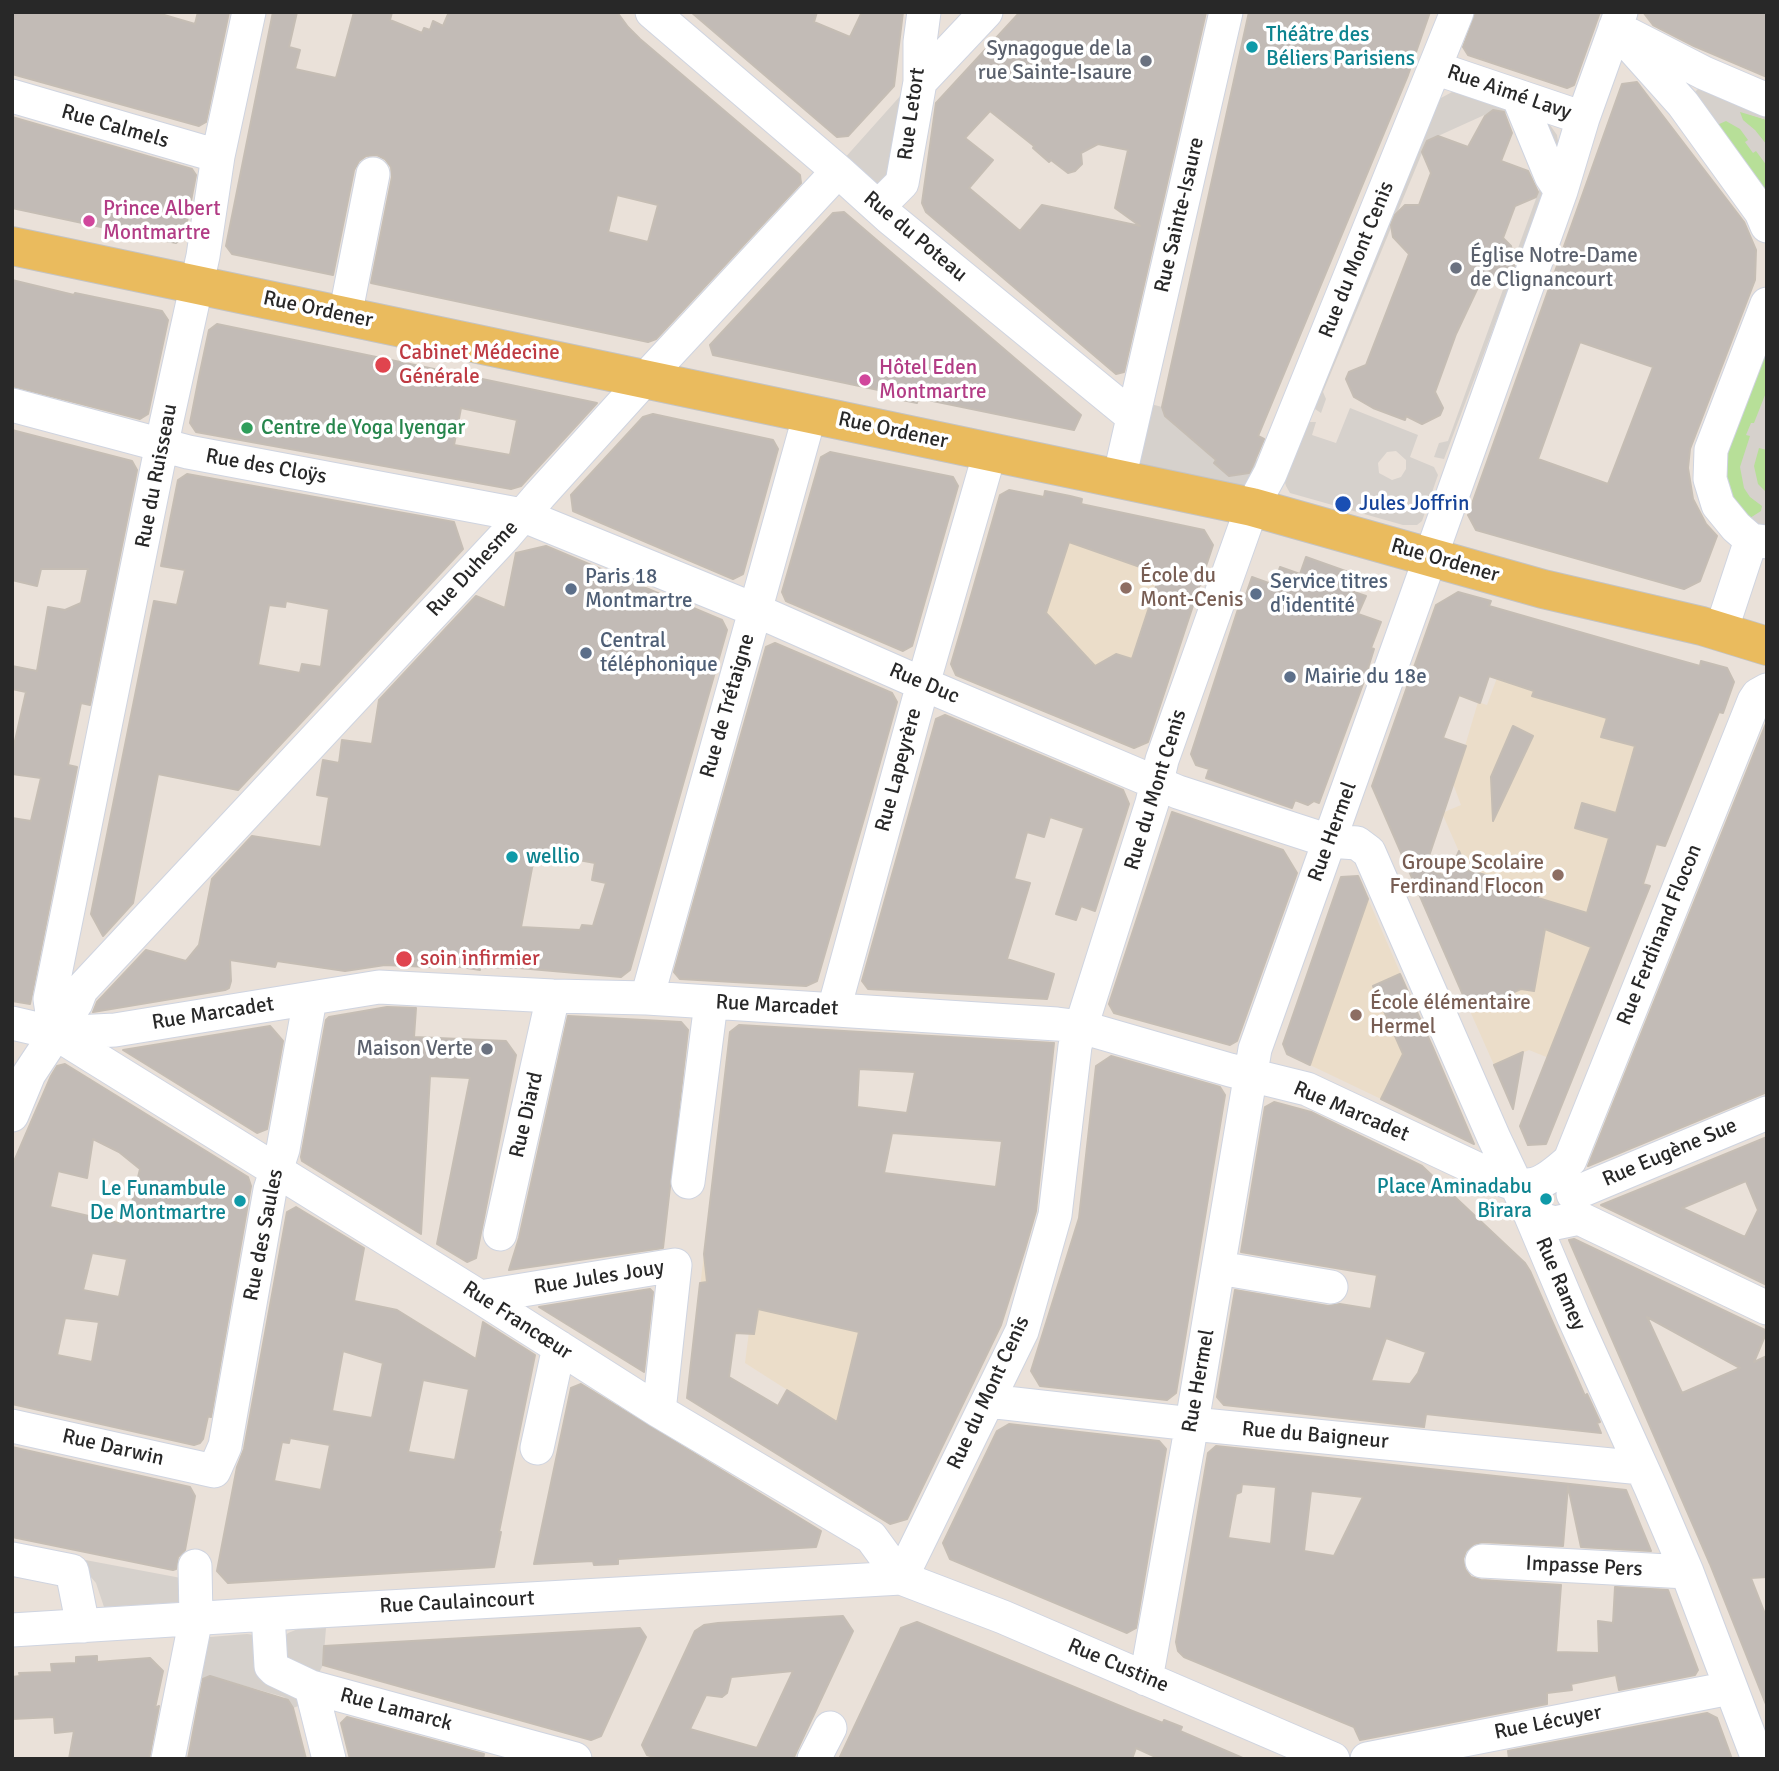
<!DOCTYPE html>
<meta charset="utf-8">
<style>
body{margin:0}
#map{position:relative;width:1779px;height:1771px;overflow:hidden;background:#eae1d9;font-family:Signika,sans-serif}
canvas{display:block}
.frame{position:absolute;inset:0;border:14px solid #282828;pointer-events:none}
</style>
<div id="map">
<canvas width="1779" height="1771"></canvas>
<div class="frame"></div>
</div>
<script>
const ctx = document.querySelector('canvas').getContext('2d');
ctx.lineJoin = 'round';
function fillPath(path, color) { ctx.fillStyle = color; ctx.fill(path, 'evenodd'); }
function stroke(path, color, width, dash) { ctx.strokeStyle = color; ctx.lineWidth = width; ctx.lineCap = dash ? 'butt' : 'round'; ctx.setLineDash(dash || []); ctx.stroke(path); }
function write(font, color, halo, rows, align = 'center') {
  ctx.font = font + ' Signika,sans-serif'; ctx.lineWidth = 7; ctx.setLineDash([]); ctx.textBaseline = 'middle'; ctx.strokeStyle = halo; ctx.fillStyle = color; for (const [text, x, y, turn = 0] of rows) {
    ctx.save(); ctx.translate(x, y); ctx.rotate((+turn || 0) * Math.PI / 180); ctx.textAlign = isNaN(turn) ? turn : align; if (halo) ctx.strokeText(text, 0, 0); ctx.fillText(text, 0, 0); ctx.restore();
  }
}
fillPath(new Path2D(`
 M1082 504 1204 530 1213 545 1160 708 1029 661Z
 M1497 678 1551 695 1549 701 1658 733 1696 704 1719 712 1699 763 1681 758 1679 812 1665 846 1656 844 1644 883 1650 886 1576 1069 1529 1050 1494 1065 1470 1011 1489 920 1442 813 1461 805 1452 781 1460 763 1478 702 1487 705Z
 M1358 876 1433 1048 1398 1064 1381 1099 1287 1054 1283 1044 1341 877Z
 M709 1212 898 1248 859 1332 823 1482 800 1468 814 1407 745 1363 752 1308 699 1296Z`), '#ebddc9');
fillPath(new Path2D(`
 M1740 111 1767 120V194L1712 123Z
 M1767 345V512L1750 518 1728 493 1725 454Z`), '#b7df98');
fillPath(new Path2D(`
 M1700 87 1767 110V120L1740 112 1743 120 1755 130 1767 145V166L1756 151 1753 153 1745 142 1748 140 1740 129 1726 121 1717 125 1693 94Z
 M1454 91 1545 118 1557 135 1559 147 1551 176 1444 459 1434 457 1439 443 1448 441 1541 185 1509 115 1502 111 1491 112 1427 141 1323 392 1326 399 1321 413 1312 407 1439 99Z
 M902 94 895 182 883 191 843 160Z
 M1767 333V345L1727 448 1723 470 1726 487 1735 506 1750 518 1761 511 1762 506 1750 497 1744 488 1740 467 1750 436 1746 435 1751 423H1754L1767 390V450L1759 448 1754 466 1758 484 1767 493V530L1762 531 1744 522 1727 502 1720 483 1718 471 1722 448Z
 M1147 403 1162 407 1165 416 1216 461 1214 463 1229 476 1249 473 1255 459 1263 462 1254 490 1143 467 1137 460Z
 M1350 408 1418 435 1410 457 1434 467 1438 475 1422 521 1417 525H1403L1290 493 1286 486 1284 479 1308 422H1316L1312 435 1336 443ZM1396 451 1406 460V469L1401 477 1392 480 1379 473 1378 463 1387 452Z
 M64 1556 181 1578 184 1602 104 1607 96 1583 83 1568Z
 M326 1628 323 1665 318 1675 283 1659V1638L288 1633 298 1629Z
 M247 1634 254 1635 301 1705 293 1708 284 1697 210 1676 195 1685 203 1640 210 1637Z`), '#d6d1cc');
const building = new Path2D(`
 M12 12H154L195 24 198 12H229L206 122 199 126 12 74Z
 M273 12H297L289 47 300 50 295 69 336 78 354 12H392L390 20 422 33 424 28 430 30 433 21 443 26 449 12H617L628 27 640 39 800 175 801 183 656 339 648 342 371 283 392 177 391 167 385 159 377 155 366 156 359 161 354 170 333 275 232 254 226 246ZM617 195 658 205 648 242 608 232Z
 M691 12H817L814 22 850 37 862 12H903L894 86 848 136 837 137Z
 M1020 12H1206L1124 372 1116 374 926 212 922 203 936 103ZM990 111 1034 146 1033 148 1049 162 1051 160 1068 173 1075 171 1082 164 1081 153 1098 144 1128 150 1115 208 1140 226 1042 205 1020 231 969 188 993 160 965 138Z
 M1249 12H1430L1408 75 1258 436 1264 439 1252 467 1249 473 1229 476 1214 463 1216 460 1165 416 1162 407Z
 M1476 12H1600L1574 85 1567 88 1468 55 1463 47Z
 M1643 12H1767V77L1694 46 1653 25Z
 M1637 82 1744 222 1756 250 1755 280 1690 449 1688 468 1693 499 1706 524 1717 536 1700 581 1684 589 1476 530 1468 515 1622 84ZM1580 342 1653 367 1608 484 1538 459Z
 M1493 110 1504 112 1512 133 1501 161 1528 171 1538 192 1536 197 1515 206 1503 238 1511 246 1515 263 1512 271 1499 278 1481 281 1456 334 1435 392 1443 408 1440 415 1422 424 1406 416 1405 420 1373 408 1354 397 1346 379 1349 372 1366 365 1409 254 1393 237 1391 225 1395 215 1405 205H1419L1431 173 1422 152 1427 141 1438 136 1468 147 1485 116Z
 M12 117 192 169 196 175 184 237 176 243 12 208Z
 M844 212 1081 415 1074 430 918 398 917 403 882 396 883 391 713 355 710 345 833 213Z
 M12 280 74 295 75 293 162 311 168 320 148 414 140 419 12 386Z
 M217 324 439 370 597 403 521 486 511 489 196 432 190 423 199 377 209 330ZM461 408 517 420 510 455 454 445Z
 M653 414 773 440 778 449 743 574 733 579 573 511 571 495 643 417Z
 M12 430 132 461 137 470 90 705 81 703 68 765 77 767 30 1004 12 1001V818L31 821 41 778 12 774V754L26 692 12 689V666L37 671 48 607 65 610 81 603 88 569H41L37 586 12 580Z
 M830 452 953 477 958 486 912 646 903 651 786 601 782 592 821 457Z
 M187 474 454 522 463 549 238 790 158 774 133 903 103 936 91 914 154 601 177 605 185 570 161 566 178 480ZM286 601 329 609 321 667 302 664 300 673 258 665 269 605 285 607Z
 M1009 490 1044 497 1045 491 1070 496 1082 499 1081 504 1204 530 1213 545 1148 742 1134 748 956 675 951 664 964 620 1000 495ZM1069 542 1160 574 1132 659 1116 654 1095 666 1046 613Z
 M546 546 722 620 727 630 630 970 621 977 519 968 480 967V970L430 962V967L385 965 345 971 277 961 275 967 230 960 231 981 229 988 225 990 93 1012 97 1002 146 950 186 961 199 945 212 879 252 836 321 847 329 797 317 795 323 760 339 763 342 740 372 744 379 700 476 596 505 608 516 553ZM535 852 595 863 592 880 606 883 593 926 582 925 580 930 521 927Z
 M1306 557 1351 573 1345 589 1366 596 1358 614 1381 622 1371 648 1374 649 1363 684 1319 803 1314 801 1308 805 1295 800 1292 808 1206 778 1209 769 1196 765 1191 754 1240 603H1243L1252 577 1274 585 1280 567 1300 574Z
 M1458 592 1491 601 1489 606 1639 649 1700 666 1701 661 1727 668 1734 682 1723 713 1719 712 1665 846 1656 844 1643 884 1650 886 1546 1144 1528 1145 1520 1126 1591 947 1545 929 1534 991 1521 989 1470 1011 1372 786 1436 605ZM1489 676 1534 691 1532 696 1607 718 1601 737 1635 746 1616 813 1582 803 1575 828 1609 838 1587 913 1538 898 1540 890 1467 870 1459 851 1448 877 1425 868 1466 746 1443 738 1459 695 1480 703Z
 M775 643 892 693 897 702 870 798 817 981 806 986 680 979 674 972 716 822 766 647Z
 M945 715 1123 790 1129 804 1095 911 1081 906 1076 920 1056 914 1084 828 1050 817 1044 837 1027 832 1014 879 1030 883 1007 959 1054 974 1047 999 868 989 862 981 936 719Z
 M1767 721V1092L1588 1166Z
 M1513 726 1533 736 1493 821 1491 777Z
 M1172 812 1283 850 1297 873 1237 1041 1230 1045 1114 1013 1109 1004Z
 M1358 876 1368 899 1310 1065 1287 1054 1283 1044 1341 877Z
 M1400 974 1433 1048 1474 1144 1381 1099 1403 1054 1373 986Z
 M387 1007 416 1008 414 1037 506 1041 516 1055 476 1258 467 1262 437 1244 470 1078 430 1076 421 1234 302 1161 301 1157 326 1020 329 1017Z
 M568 1016 681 1022 688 1030 663 1248 509 1270 519 1238Z
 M739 1025 1054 1043 1036 1211 1025 1249 1001 1325 907 1519 890 1524 687 1398 700 1283 707 1282 704 1254 730 1032ZM859 1069 915 1072 907 1113 857 1107ZM892 1133 1002 1141 996 1187 884 1173ZM758 1309 859 1332 837 1422 787 1390 778 1406 729 1377 735 1333 754 1334Z
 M270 1026 283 1041 267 1129 257 1133 123 1050Z
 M1523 1052 1513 1109 1494 1065Z
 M1111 1056 1220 1087 1225 1095 1176 1393 1167 1400 1040 1386 1031 1371 1079 1218 1096 1066Z
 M65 1064 248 1177 251 1186 211 1417 208 1416 203 1439 200 1443 194 1445 12 1404V1166L51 1076 57 1066ZM93 1139 119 1152 140 1169 128 1219 124 1218 123 1224 50 1207 58 1171 87 1178ZM92 1253 127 1259 119 1297 83 1290ZM65 1318 99 1322 92 1362 57 1355Z
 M1274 1102 1311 1112 1422 1166 1525 1263 1530 1271 1585 1396 1587 1394 1600 1422 1597 1423 1601 1433 1426 1414 1424 1427 1224 1405 1217 1397 1235 1290 1328 1306 1340 1304 1371 1309 1377 1275 1241 1252 1265 1107ZM1386 1338 1426 1352 1418 1373 1410 1384 1371 1381Z
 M1767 1137V1285L1601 1205 1648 1186ZM1746 1181 1758 1210 1745 1237 1682 1208Z
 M296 1207 364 1248 354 1301 397 1310 476 1359 483 1322 535 1355 499 1532H501L494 1567 228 1583 217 1571 237 1467 244 1449 287 1212ZM343 1351 383 1363 372 1418 332 1411ZM423 1380 469 1389 455 1460 408 1452ZM290 1438 330 1445 321 1490 274 1481 282 1442 289 1443Z
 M1574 1239 1767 1331 1754 1362 1767 1356V1577L1751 1578 1767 1619V1707L1710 1564 1569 1240ZM1647 1317 1740 1368 1682 1393Z
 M650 1289 653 1292 644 1372 539 1307Z
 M581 1384 821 1531 816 1547 618 1559V1564L594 1565 593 1561 534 1564 571 1388Z
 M1009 1424 1159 1441 1166 1449 1136 1628 1127 1633 950 1559 943 1543 997 1431Z
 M1216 1446 1626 1490 1651 1551 1581 1547 1568 1486 1563 1546 1483 1542 1474 1544 1466 1551 1463 1559 1465 1569 1471 1577 1481 1580 1561 1585 1556 1652 1599 1653 1598 1621 1613 1623 1615 1587 1668 1590 1698 1670 1695 1675 1619 1690 1616 1675 1571 1684 1572 1690 1547 1693V1704L1360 1740 1354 1727 1184 1657 1178 1651 1176 1642 1208 1453ZM1242 1484 1276 1487 1271 1544 1228 1538 1236 1494 1241 1492ZM1311 1491 1363 1497 1334 1556 1304 1551Z
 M12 1447 190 1487 195 1496 185 1550 178 1557 176 1569 173 1570 12 1537Z
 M843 1616 853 1631 793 1759H660L647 1755 642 1745 695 1631 704 1625 718 1623ZM793 1671 757 1748 690 1729 706 1695 722 1697 727 1693 731 1677Z
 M917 1622 1130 1710 1163 1723 1164 1720 1182 1727 1180 1731 1245 1759H1160L1136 1748 1132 1759H839L901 1628Z
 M640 1628 646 1637 601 1736 591 1740 323 1665 324 1646Z
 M97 1656V1662L150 1658 163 1671 155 1708 159 1706 149 1759H69L74 1731 55 1733 54 1717 12 1719V1677L20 1676 19 1673 52 1672 51 1664 76 1663V1657Z
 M210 1676 288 1700 293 1708 306 1759H188L203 1679Z
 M1707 1713 1717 1718 1732 1759H1509L1508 1751Z
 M347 1717 484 1754 483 1759H350L341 1723Z`);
fillPath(building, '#c2bbb6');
stroke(building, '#c5bdb4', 2);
const minor = new Path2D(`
 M652 12 838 171 890 218 1133 417
 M1615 28 1683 104 1761 212 1767 226
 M1630 35 1704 73 1767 100
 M1435 68 1583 118
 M920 82 986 12
 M12 96 218 156
 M1518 96 1551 176 1561 191
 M878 207 902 183 920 82V42L924 12
 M1767 304 1711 450 1710 479 1718 505 1736 527 1751 540 1767 542
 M345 316 373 174
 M12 405 188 452 522 515 755 610 923 684 1178 792 1329 841 1357 843 1369 852 1494 1138 1531 1216 1574 1318 1651 1488 1687 1572 1758 1759
 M1119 479 1226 12
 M1721 631 1751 540
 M647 998 810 414
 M834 1009 923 684 990 452
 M12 1023 55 1033 115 1030 379 987 553 996 647 998 1057 1024 1081 1027 1230 1070 1307 1089 1492 1176C1531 1192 1540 1187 1570 1160L1754 701 1758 695 1767 690
 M55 1033 50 999 166 424 203 256 218 156 249 12
 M53 1034 55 1033 480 1297 659 1411 871 1537 901 1578
 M12 1115 29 1074 76 1003 81 990 505 536 540 495 645 379 838 171
 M688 1182 711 1003
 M1573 1194 1767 1113
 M1531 1216 1555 1223 1579 1218 1767 1308
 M500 1234 553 996
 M1219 1268 1331 1287
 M480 1297 675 1265 659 1411
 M988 1401 1192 1424 1642 1468
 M12 1426 214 1471 225 1446 270 1190 283 1149 310 999
 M537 1448 559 1347
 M12 1559 72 1571 83 1626
 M1482 1561 1687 1572
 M901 1578 1022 1331 1055 1215 1075 1046 1152 803 1162 760 1252 507 1270 474 1457 12
 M268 1614 271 1666 275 1670 311 1687 575 1759
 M12 1630 300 1612 901 1578 1003 1617 1333 1759
 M1146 1679 1188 1446 1255 1049 1561 191 1583 118 1621 12
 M311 1687 329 1759
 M168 1759 196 1618 195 1566
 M814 1759 830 1728
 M1367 1759 1730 1688`);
const major = new Path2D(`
 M12 246 1252 507 1543 589 1702 626 1767 646`);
stroke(minor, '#cfd4e0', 35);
stroke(major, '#c3c3c3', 40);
stroke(minor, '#fff', 33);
stroke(major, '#eabb5e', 38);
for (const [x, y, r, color] of [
 [1252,47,7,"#0f9aa8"],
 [1146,61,7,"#6b7280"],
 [89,221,7,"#d1479c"],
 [1456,268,7,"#6b7280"],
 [383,365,9,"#e0444e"],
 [865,380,7,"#d1479c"],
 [247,428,7,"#2e9e5b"],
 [1343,504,9,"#1a4fb4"],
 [1126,588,7,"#8d6e63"],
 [571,589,7,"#5c6f8a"],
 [1256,594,7,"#5c6f8a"],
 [586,653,7,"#5c6f8a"],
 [1290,677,7,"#5c6f8a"],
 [512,857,7,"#0f9aa8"],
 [1558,875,7,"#8d6e63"],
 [404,959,9,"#e0444e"],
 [1356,1015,7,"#8d6e63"],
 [487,1049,7,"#6b7280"],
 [1546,1199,7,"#0f9aa8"],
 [240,1201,7,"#0f9aa8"]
]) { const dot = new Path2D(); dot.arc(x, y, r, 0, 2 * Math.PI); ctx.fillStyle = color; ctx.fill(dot); stroke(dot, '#fff', 2.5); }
write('21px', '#0d838f', '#fff', [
 ["Théâtre des",1266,35],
 ["Béliers Parisiens",1266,59],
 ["wellio",526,857],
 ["Place Aminadabu",1532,1187,"right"],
 ["Birara",1532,1211,"right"],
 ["Le Funambule",226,1189,"right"],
 ["De Montmartre",226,1213,"right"]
], 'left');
write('21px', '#5b616d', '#fff', [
 ["Synagogue de la",1132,49],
 ["rue Sainte-Isaure",1132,73],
 ["Église Notre-Dame",1470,256,"left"],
 ["de Clignancourt",1470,280,"left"],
 ["Maison Verte",473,1049]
], 'right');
write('21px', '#282828', '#fff', [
 ["Rue Aimé Lavy",1509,93,19],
 ["Rue Letort",912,114,-82],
 ["Rue Calmels",115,127,16],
 ["Rue Sainte-Isaure",1180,215,-77],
 ["Rue du Poteau",915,237,40],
 ["Rue du Mont Cenis",1357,260,-68],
 ["Rue Ordener",318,310,12],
 ["Rue Ordener",893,431,12],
 ["Rue des Cloÿs",266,467,10],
 ["Rue du Ruisseau",157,476,-79],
 ["Rue Ordener",1445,561,16],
 ["Rue Duhesme",473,569,-47],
 ["Rue Duc",924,684,23],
 ["Rue de Trétaigne",728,706,-74],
 ["Rue Lapeyrère",899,770,-75],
 ["Rue du Mont Cenis",1156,790,-73],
 ["Rue Hermel",1333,832,-70],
 ["Rue Ferdinand Flocon",1660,935,-68],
 ["Rue Marcadet",777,1006,3],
 ["Rue Marcadet",213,1014,-9],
 ["Rue Marcadet",1351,1112,23],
 ["Rue Diard",527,1115,-77],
 ["Rue Eugène Sue",1670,1153,-23],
 ["Rue des Saules",264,1235,-79],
 ["Rue Jules Jouy",599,1278,-9],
 ["Rue Ramey",1560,1284,67],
 ["Rue Francœur",517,1321,33],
 ["Rue Hermel",1199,1381,-80],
 ["Rue du Mont Cenis",989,1393,-65],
 ["Rue du Baigneur",1315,1436,5],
 ["Rue Darwin",113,1448,13],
 ["Impasse Pers",1584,1567,3],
 ["Rue Caulaincourt",457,1603,-3],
 ["Rue Custine",1118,1666,23],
 ["Rue Lamarck",396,1710,15],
 ["Rue Lécuyer",1548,1723,-11]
]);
write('21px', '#b23c85', '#fff', [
 ["Prince Albert",103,209],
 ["Montmartre",103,233],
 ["Hôtel Eden",879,368],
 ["Montmartre",879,392]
], 'left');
write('21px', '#be3a42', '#fff', [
 ["Cabinet Médecine",399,353],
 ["Générale",399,377],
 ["soin infirmier",420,959]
], 'left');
write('21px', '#27864d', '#fff', [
 ["Centre de Yoga Iyengar",261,428]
], 'left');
write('21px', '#164399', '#fff', [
 ["Jules Joffrin",1359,504]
], 'left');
write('21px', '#785e54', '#fff', [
 ["École du",1140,576],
 ["Mont-Cenis",1140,600],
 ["Groupe Scolaire",1544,863,"right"],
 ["Ferdinand Flocon",1544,887,"right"],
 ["École élémentaire",1370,1003],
 ["Hermel",1370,1027]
], 'left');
write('21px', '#4e5e75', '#fff', [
 ["Paris 18",585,577],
 ["Montmartre",585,601],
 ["Service titres",1270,582],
 ["d'identité",1270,606],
 ["Central",600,641],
 ["téléphonique",600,665],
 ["Mairie du 18e",1304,677]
], 'left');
</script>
